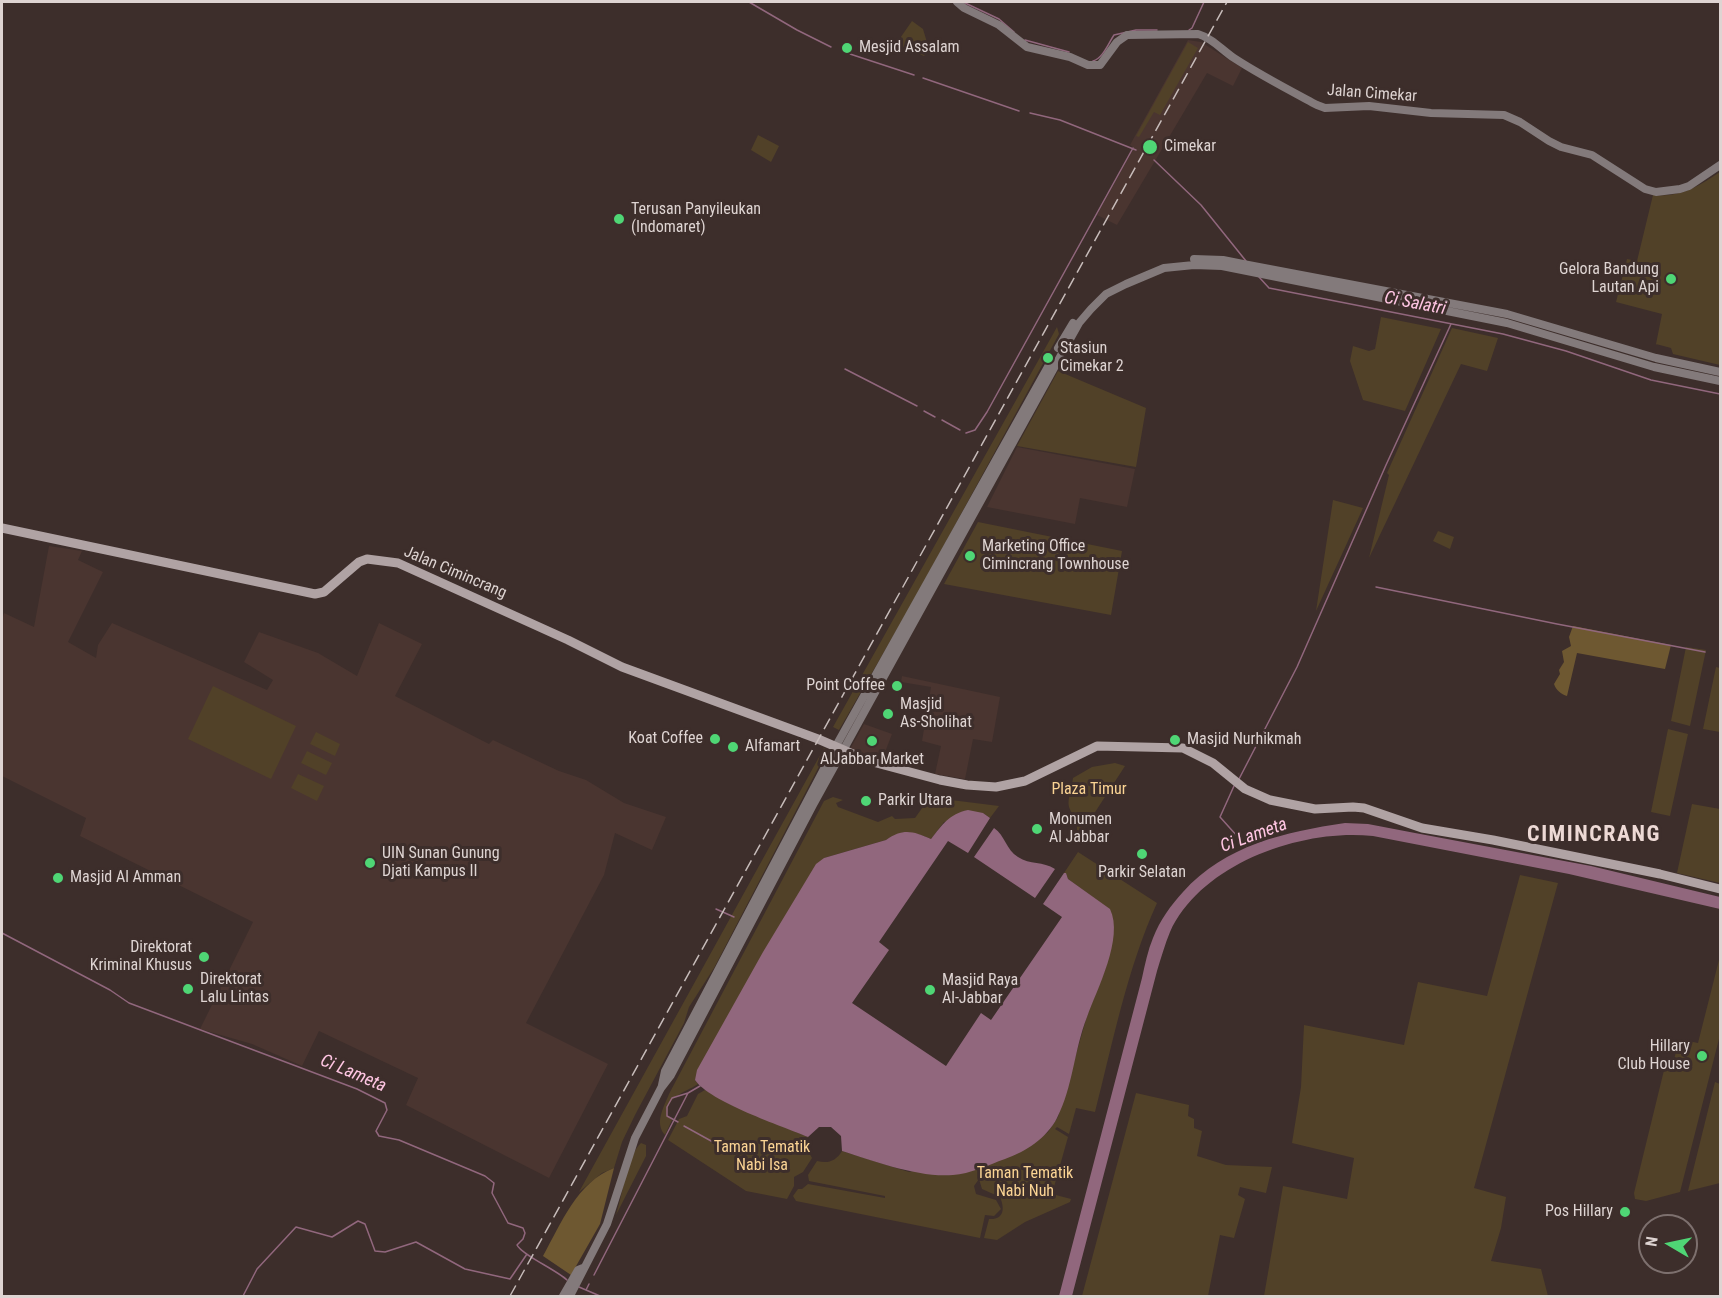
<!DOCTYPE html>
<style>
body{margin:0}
#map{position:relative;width:1722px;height:1298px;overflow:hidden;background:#3d2e2b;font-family:"Roboto Condensed",sans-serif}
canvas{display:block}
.frame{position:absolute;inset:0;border:3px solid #ded4d2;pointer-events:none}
.north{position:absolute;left:1638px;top:1214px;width:60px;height:60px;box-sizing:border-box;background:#3d2e2b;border:2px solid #7d706e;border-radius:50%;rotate:279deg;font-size:16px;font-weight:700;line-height:24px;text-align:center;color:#ded4d2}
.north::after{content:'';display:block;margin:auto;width:21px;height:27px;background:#4fd675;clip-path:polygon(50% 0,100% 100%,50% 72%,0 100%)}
</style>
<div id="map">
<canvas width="1722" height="1298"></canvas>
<div class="frame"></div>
<div class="north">N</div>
</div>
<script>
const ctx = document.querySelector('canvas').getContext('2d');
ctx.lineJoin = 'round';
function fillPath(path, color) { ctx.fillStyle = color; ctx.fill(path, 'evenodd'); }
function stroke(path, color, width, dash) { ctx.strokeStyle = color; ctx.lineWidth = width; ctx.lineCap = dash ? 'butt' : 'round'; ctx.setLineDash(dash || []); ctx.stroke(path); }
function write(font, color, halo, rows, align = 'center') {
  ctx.font = font + ' "Roboto Condensed",sans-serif'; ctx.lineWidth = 6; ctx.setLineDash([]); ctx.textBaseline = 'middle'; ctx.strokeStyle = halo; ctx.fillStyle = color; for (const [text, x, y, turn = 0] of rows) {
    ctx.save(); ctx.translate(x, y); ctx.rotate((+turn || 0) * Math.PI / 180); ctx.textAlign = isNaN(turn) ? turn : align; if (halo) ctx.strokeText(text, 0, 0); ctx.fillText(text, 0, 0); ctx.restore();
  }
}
fillPath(new Path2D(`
 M1188 40 1201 42 1242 68 1233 86 1207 73 1117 225 1097 215 1134 148 1130 145Z
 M1017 447 1135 469 1127 507 1080 498 1075 524 987 507Z
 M49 546 82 551 78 560 103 572 68 642 96 658 98 645 112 623 267 690 273 680 244 662 259 632 318 653 357 676 379 623 422 644 395 696 489 744 493 740 559 771 586 780 624 803 666 817 652 850 615 833 604 875 526 1023 608 1064 549 1178 406 1105 418 1078 319 1031 302 1066 252 1044 200 1029 253 922 80 836 86 818 2 776V620L4 613 34 627Z
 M902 676 1000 697 992 742 973 739 965 779 935 774 941 746 922 741 931 687 901 682Z
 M864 724 892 734 882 760 850 749Z`), '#4a3530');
fillPath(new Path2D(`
 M912 21 923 29 929 49 924 56 896 44Z
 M1188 42 1198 48 1160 115 1154 112 1139 137 1136 136Z
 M758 135 779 146 771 162 751 150Z
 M1720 172V365L1673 354 1671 348 1656 344 1655 349 1662 314 1616 302 1627 259 1637 261 1653 195C1680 198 1699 186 1720 172Z
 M1381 317 1441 329 1405 411 1363 400 1350 361 1353 346 1369 351 1375 349Z
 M1057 327 1059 334 919 591 839 730 833 727Z
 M1452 328 1498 338 1487 371 1461 364 1369 558 1389 475 1387 473Z
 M1058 371 1146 408 1136 467 1017 446Z
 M1333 500 1363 508 1316 611Z
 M978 522 1122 551 1111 615 944 584Z
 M1438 531 1454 537 1450 549 1433 541Z
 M1686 647 1706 650 1690 726 1671 721Z
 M1716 667 1720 668V732L1703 729Z
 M213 686 296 726 271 779 188 739Z
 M1668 729 1688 734 1670 816 1651 812Z
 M316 732 340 744 335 756 310 744Z
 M824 748 827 751 714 968 689 1007 684 1023 635 1115 622 1142 614 1168 602 1173 579 1192Z
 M307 751 332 763 326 775 301 763Z
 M1115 763 1125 766 1077 840 1075 839C1081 826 1073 818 1069 807 1067 800 1072 786 1073 778L1092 767Z
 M298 774 324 786 317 801 291 788Z
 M833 797 843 800 836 803 838 807 878 822 892 816 895 819 915 818 925 804 935 798 999 806 990 818 983 813 944 822 931 839C915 832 902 829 886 840L824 858 695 1080 698 1084C683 1094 667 1095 667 1116L672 1120 665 1135C654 1123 664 1107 669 1094L824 801Z
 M1692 804 1720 809V883L1677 873Z
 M1078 852 1157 903C1127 969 1113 1042 1095 1112L1076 1108 1069 1134 1057 1127 1055 1129 1068 1137 1052 1194 1071 1199 1070 1202 1025 1222 997 1240 984 1238 989 1219C1004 1220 1005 1209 1000 1197L982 1189 979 1179 974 1186 976 1194 996 1200 1001 1209 994 1216 985 1215 980 1238 796 1201 793 1196 798 1189H802L808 1184 885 1198V1196L809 1181 808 1175 817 1161C828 1164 836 1161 842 1151L909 1172 1032 1145 1048 1132 1058 1117 1087 1016 1106 967 1109 909 1068 879 1066 873H1064Z
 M1520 875 1558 883 1474 1188 1506 1197 1501 1228 1491 1261 1541 1269 1548 1296H1264L1283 1186 1347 1199 1354 1158 1292 1143 1301 1087 1304 1025 1404 1045 1418 982 1487 996Z
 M1720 956V1035L1680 1192 1646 1201 1635 1199 1634 1193 1666 1062 1673 1064 1679 1039 1698 1043Z
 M1715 1082 1720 1084V1183L1688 1191Z
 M705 1090 730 1104 808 1137 807 1149 812 1158 803 1172 794 1177V1186L787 1199 746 1191 668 1140 679 1119 687 1116 698 1094Z
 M1136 1093 1189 1105 1188 1116 1194 1119V1128L1202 1131 1197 1156 1226 1165 1272 1167 1266 1193 1240 1187 1238 1195 1245 1199 1234 1238 1220 1235 1208 1296H1082Z
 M641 1143 646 1145V1156L616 1215C622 1197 628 1154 641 1143Z`), '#514128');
fillPath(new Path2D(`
 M1573 626 1671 645 1665 669 1577 653 1567 696C1561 694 1556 690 1554 684L1560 674 1559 670 1564 662 1562 651 1571 646 1569 637Z
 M614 1168 600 1224 571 1275 543 1256C561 1224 577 1182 614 1168Z`), '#6e5831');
fillPath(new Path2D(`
 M968 810 983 813 990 818 968 853 948 841 879 942 889 950 852 1003 946 1066 981 1013 991 1020 1062 917 1043 904 1064 873H1066L1068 879 1110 909C1124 938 1097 989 1087 1017 1074 1050 1073 1087 1057 1118 1047 1138 1025 1152 1005 1159 988 1165 970 1174 953 1175 919 1178 874 1161 842 1151L841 1136 831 1127H819L808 1137C782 1126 710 1102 695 1080L697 1070 763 952 816 864 824 858 886 840C903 828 913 831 931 839 942 825 949 814 968 810Z
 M1345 823 1368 824 1415 833 1591 866 1720 897V909L1569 874 1373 836C1303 828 1201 863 1170 932 1165 944 1161 958 1157 971L1072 1296H1059L1142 978C1145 964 1148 950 1153 938 1160 920 1171 905 1183 892 1225 845 1285 832 1345 823Z
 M994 828C1005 835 1006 850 1018 857 1030 865 1043 861 1055 869L1035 898 974 857Z`), '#91677d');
stroke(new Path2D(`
 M749 2 797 30 831 47
 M963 2 999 19 1014 32
 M1189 30 1192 28 1204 2
 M1025 40 1069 52
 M850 54 914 75
 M1093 61C1103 58 1108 44 1114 35L1136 30H1157
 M923 78 1019 111
 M1030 113 1060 120 1136 150
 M1154 160 1201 205 1246 261
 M1259 277 1269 288 1503 334 1566 351 1651 380 1720 394
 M845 369 917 406
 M924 411 935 417
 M942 420 960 430
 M966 433 975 430 987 412 1133 148
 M1376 587 1557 624 1705 652
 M1239 779 1297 667 1386 465 1451 324
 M1234 786 1220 817 1246 846
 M716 909 734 917
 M2 933 110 990 129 1003 357 1089 385 1103 387 1110 376 1131 379 1136 399 1140 485 1176 494 1183 492 1193 508 1223 523 1228 525 1233 523 1239 517 1245C522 1255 555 1269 567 1280
 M678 1122 667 1116V1107L672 1098 688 1093
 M684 1126 722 1147
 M594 1275 688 1093 700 1086
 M579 1287 600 1296
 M586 1290 589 1284
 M243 1296 257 1269 296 1227 332 1237 358 1221 365 1224 375 1251 385 1252 416 1242 465 1269 510 1279 527 1254`), '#91677d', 1.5);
stroke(new Path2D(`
 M957 2 964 8 999 25 1027 47 1070 57 1088 65H1100L1117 42 1127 35 1198 34C1212 38 1222 50 1234 58 1260 75 1289 90 1317 105L1325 108 1369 106 1431 113 1504 115 1520 122 1549 141 1561 147 1592 155 1645 189 1656 192 1680 189 1689 186 1720 165
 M1194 259 1223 260 1243 264 1507 314 1656 358 1720 372
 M1058 348 1073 323
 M662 1085 665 1071 836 746 1049 365
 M563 1296 578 1270 583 1268
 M570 1296 607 1224 635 1138 661 1088 671 1075 813 805 1065 348 1079 323 1091 309 1106 294 1126 284 1164 268 1194 265 1222 266 1507 323 1654 367 1720 381`), '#837a7b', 8);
stroke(new Path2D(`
 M2 528 315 594 324 592 359 562 367 559 398 563 568 640 622 667 818 739 869 761 940 780 967 785 996 787 1025 781 1097 746 1183 748 1213 763 1245 789 1270 800 1315 809 1353 807 1364 808 1422 828 1493 840 1660 874 1720 889`), '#b0a3a4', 9);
stroke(new Path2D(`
 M510 1296 1227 2`), '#c7bcba', 1.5, [12, 6]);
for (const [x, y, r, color] of [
 [847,48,6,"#4fd675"],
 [1150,147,8,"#4fd675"],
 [619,219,6,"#4fd675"],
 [1671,279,6,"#4fd675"],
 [1048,358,6,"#4fd675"],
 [970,556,6,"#4fd675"],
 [897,686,6,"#4fd675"],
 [888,714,6,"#4fd675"],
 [715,739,6,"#4fd675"],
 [1175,740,6,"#4fd675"],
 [872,741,6,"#4fd675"],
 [733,747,6,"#4fd675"],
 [866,801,6,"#4fd675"],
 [1037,829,6,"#4fd675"],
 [1142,854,6,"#4fd675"],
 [370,863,6,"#4fd675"],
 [58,878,6,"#4fd675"],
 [204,957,6,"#4fd675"],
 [188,989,6,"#4fd675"],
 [930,990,6,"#4fd675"],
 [1702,1056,6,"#4fd675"],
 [1625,1212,6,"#4fd675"]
]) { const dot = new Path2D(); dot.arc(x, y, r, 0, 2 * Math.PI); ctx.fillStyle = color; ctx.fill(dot); stroke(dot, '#3d2e2b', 2); }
write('16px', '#ded4d2', '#3d2e2b', [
 ["Mesjid Assalam",859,48],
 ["Cimekar",1164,147],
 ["Terusan Panyileukan",631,210],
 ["(Indomaret)",631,228],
 ["Gelora Bandung",1659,270,"right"],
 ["Lautan Api",1659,288,"right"],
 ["Stasiun",1060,349],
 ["Cimekar 2",1060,367],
 ["Marketing Office",982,547],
 ["Cimincrang Townhouse",982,565],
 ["Point Coffee",885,686,"right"],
 ["Masjid",900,705],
 ["As-Sholihat",900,723],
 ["Koat Coffee",703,739,"right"],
 ["Masjid Nurhikmah",1187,740],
 ["Alfamart",745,747],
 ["AlJabbar Market",872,760,"center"],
 ["Parkir Utara",878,801],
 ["Monumen",1049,820],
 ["Al Jabbar",1049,838],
 ["UIN Sunan Gunung",382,854],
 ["Djati Kampus II",382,872],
 ["Parkir Selatan",1142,873,"center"],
 ["Masjid Al Amman",70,878],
 ["Direktorat",192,948,"right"],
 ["Kriminal Khusus",192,966,"right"],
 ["Direktorat",200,980],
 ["Lalu Lintas",200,998],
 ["Masjid Raya",942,981],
 ["Al-Jabbar",942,999],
 ["Hillary",1690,1047,"right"],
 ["Club House",1690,1065,"right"],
 ["Pos Hillary",1613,1212,"right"]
], 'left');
write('16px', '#ded4d2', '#3d2e2b', [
 ["Jalan Cimekar",1372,94,4],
 ["Jalan Cimincrang",455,573,23]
]);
write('16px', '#fbd494', '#3d2e2b', [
 ["Plaza Timur",1089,790],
 ["Taman Tematik",762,1148],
 ["Nabi Isa",762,1166],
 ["Taman Tematik",1025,1174],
 ["Nabi Nuh",1025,1192]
]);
write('italic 18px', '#ffc6e3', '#3d2e2b', [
 ["Ci Salatri",1415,304,11],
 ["Ci Lameta",1254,836,-20],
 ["Ci Lameta",353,1074,23]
]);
ctx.letterSpacing = '1.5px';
write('bold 22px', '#edd9d5', '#3d2e2b', [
 ["CIMINCRANG",1594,835]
]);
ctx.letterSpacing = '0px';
</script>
